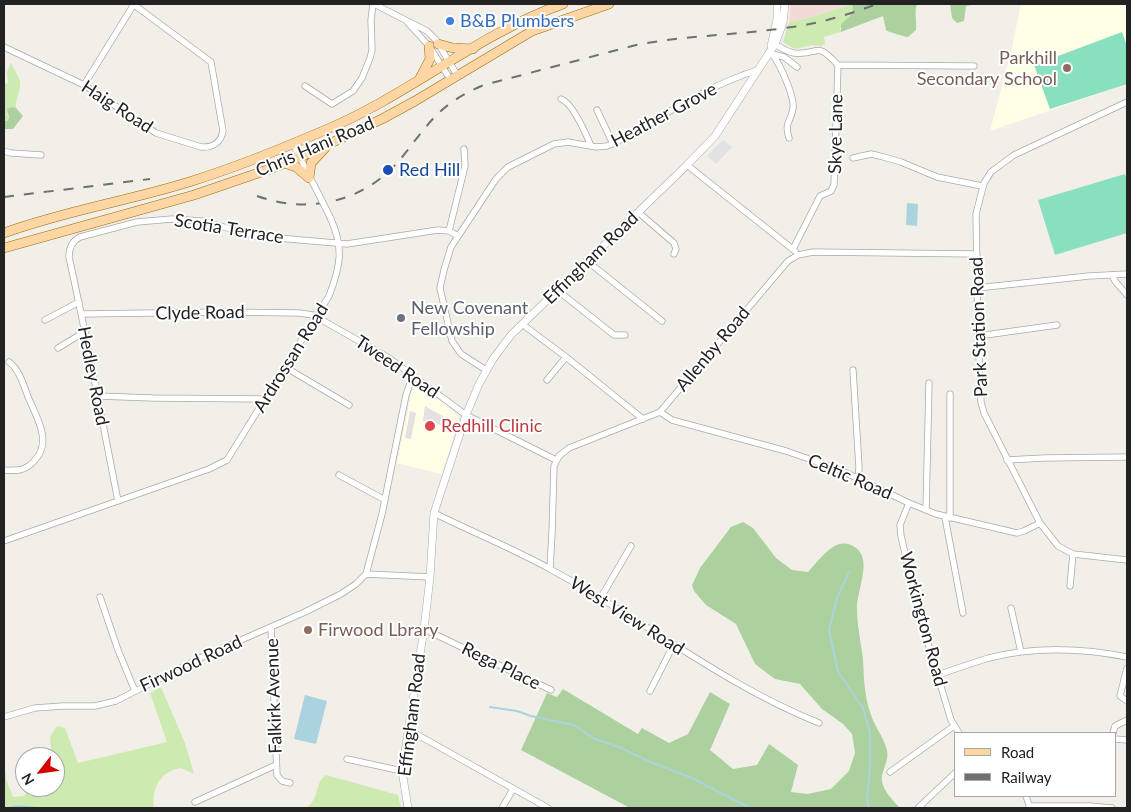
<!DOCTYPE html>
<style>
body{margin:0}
#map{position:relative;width:1131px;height:812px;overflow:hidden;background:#f2efe9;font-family:Lato,sans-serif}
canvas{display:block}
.frame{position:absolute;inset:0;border:5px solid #222;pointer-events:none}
.legend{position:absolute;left:954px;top:732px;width:162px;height:65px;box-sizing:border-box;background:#fff;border:1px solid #a7a7a7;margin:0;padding:6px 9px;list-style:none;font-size:15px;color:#222}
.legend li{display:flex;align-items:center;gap:10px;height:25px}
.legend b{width:25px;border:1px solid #a7a7a7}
.north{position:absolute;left:15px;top:747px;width:50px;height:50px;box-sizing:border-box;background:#fff;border:1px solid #a7a7a7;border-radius:50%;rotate:240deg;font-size:14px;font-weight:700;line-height:20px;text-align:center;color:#222}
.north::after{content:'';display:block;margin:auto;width:18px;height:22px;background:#d40000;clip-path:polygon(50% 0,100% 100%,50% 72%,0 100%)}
</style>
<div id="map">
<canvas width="1131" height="812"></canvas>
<div class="frame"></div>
<ul class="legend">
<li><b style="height:6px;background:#fcd6a4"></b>Road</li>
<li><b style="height:6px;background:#707070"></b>Railway</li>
</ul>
<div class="north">N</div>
</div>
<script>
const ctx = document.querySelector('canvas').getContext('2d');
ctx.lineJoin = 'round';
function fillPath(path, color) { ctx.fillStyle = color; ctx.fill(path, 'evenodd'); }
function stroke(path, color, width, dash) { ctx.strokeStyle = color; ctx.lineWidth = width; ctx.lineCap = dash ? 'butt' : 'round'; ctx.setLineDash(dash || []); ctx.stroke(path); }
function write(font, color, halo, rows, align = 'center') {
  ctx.font = font + ' Lato,sans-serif'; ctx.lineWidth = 4; ctx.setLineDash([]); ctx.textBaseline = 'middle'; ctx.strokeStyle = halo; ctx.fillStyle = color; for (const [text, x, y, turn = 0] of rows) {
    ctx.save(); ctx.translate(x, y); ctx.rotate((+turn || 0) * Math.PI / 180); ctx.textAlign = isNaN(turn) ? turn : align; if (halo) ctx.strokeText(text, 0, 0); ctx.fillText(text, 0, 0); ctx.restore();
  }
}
fillPath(new Path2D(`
 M791 4H852L812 17 789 22Z`), '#f2dad9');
fillPath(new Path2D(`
 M1021 4H1127V84L990 131 1011 52Z
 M419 387H423L458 416 449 452 441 474 397 463 411 395 413 389Z`), '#ffffe5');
fillPath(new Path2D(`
 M852 4 853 12 840 28 841 32 824 37 825 44 821 46 812 45 795 49 783 42 789 22 812 17Z
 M11 63C13 68 19 76 20 82 21 91 15 98 16 108L12 107 7 114 9 118 7 121H4V84L8 83 7 72Z
 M161 687 185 743 194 774 181 768C160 771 151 789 154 808H4V761L6 779 13 797 24 796 30 787H55V757H52L50 737 57 726 65 728 78 763 167 742 150 693Z
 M326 775 398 795 401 808H306C321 797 313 785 326 775Z`), '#cdebb0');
fillPath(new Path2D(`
 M852 4H917C914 12 917 21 916 30L908 37C906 37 888 32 886 30L883 16 841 32V25C847 18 855 15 852 4Z
 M950 4H977L966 6 964 21 957 23 952 18Z
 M12 107 16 108 23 116 13 129H4V121H7L9 118 7 109Z
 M743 522 753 528 776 558 792 570 808 572C820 560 836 533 856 548 873 560 856 593 857 609 857 626 861 642 863 659 864 678 864 696 871 715 875 727 884 738 887 750 889 760 884 766 882 776 880 788 892 799 900 808H630L521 750 547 693 557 697 563 689 638 734 642 728 669 743 688 734 710 692 730 704 710 750 733 769 757 765 769 744 798 765 791 792 807 794 831 789 849 771 855 753 852 734 843 724 822 709 800 684 775 679 755 664 736 624 706 605 694 591 692 585 700 568 731 527Z`), '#add19e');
fillPath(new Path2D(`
 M1122 32 1127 46V84L1050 109 1034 65Z
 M1125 174 1127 181V233L1055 255 1038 200Z`), '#88e0be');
fillPath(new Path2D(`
 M723 140 732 147 716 164 707 156Z
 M425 406 446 418 445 426 423 421Z
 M410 411 416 413 411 439 405 438Z`), '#e2e2e2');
fillPath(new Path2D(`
 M907 203 918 204 917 226 906 225Z
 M305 695 327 701 316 744 294 739Z`), '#aad3df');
stroke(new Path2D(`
 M849 572 837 598 829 630 838 672 863 708 870 732V769L867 799 869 808
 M490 707 517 711 531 716 574 725 595 739 619 747 648 761 692 778 750 808
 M9 808 18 806 39 808`), '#aad3df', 2);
const minor = new Path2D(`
 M374 4 427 31 436 40 457 75
 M408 23 429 46 450 79
 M772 43C779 46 787 52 794 53 820 56 814 39 838 65L974 66
 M4 47 84 85 156 133 201 147C213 148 221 142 223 131L211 62 133 4
 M769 52C778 57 795 98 793 108 791 123 784 121 789 138
 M772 54 784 57 797 67
 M84 85 134 4
 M305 86 332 104 353 91 362 78 370 58 372 50 371 20 373 4
 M561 99C573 103 586 134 591 146
 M1127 102 1014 155 991 172 984 183 976 214 978 336 981 402 984 413 1040 523 1058 546 1073 554 1127 560
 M597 110 613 144
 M293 144 319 195
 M4 151 11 153 41 155
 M853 158 871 154 880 156 901 162 937 177 982 186
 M687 165 795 251
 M638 212 674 243 676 249 674 254
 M449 231 465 166 464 149
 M793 249 820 196 831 191 834 185 838 65
 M587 261 662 321
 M1112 275 1115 281 1127 295
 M977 288 1089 276 1127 274
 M557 290 614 335H625
 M81 314 224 312 299 313 313 315 389 358 466 415 556 460
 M45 320 79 302
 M526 327 566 357 643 419
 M978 336 1057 325
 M58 348 86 331
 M285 367 349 405
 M486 370 461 354 452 341 440 288 444 270 451 247 496 179 508 167 554 144 568 142 596 147 607 146 615 143C660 118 710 84 758 70
 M853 370 859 467 858 479
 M547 380 566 357
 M97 396 153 398 266 399
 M660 412 672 420 786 451 812 460 842 471 909 503 936 514 1017 533 1024 531 1040 523
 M1007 460 1044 458 1127 457
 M4 470C17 471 26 471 35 460 52 442 37 418 29 399 24 387 20 370 9 362
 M339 475 385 500
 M118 501C102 420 87 338 69 257 69 248 72 241 80 237L137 222 172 219 203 221 255 236 347 244 438 230 449 231 458 236
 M909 503 900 525 901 536 920 617 951 720 959 733
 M926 510 929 383
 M434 513C472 532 512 548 550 569 641 618 722 684 819 723
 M945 517 963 613
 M950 518V394
 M4 541 209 469 227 460 329 296C341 265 344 247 330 217
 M550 568 552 533 554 466 559 456 569 448 660 412 788 261 798 255 813 252 977 254
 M366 574 430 577
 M1070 586 1073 554
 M100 597 118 650 135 691
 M600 599 631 546
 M1011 608 1021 652
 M271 627 277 775 282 781 290 783
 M424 629 551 690
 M1127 668 1120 696 1127 701
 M938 675C955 669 972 663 989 658 1036 646 1081 648 1127 657
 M650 691 674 644
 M4 717 35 708 63 706H95L116 701 200 658 305 612 341 594 356 584 366 574 382 514 406 395 413 375
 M409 730 548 808
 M1113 733 1115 726 1127 720
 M1115 739 1127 740
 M347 759 402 771
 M890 772 954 726
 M1026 796 1030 808
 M195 802 276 765
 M1029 806H1090L1112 808
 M502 808 513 789
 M918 808 955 773`);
const tertiary = new Path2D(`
 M771 46 777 19V4
 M408 808 402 771 424 629 430 577 434 513 466 415 479 384 493 359 511 335 687 165 715 136 775 44 783 23 785 4`);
const primary = new Path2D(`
 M438 44 453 48 473 49
 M420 78 430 59 429 46
 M285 163 296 167 309 178
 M309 178 311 163 325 148
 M4 233C64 211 128 201 189 182 237 167 284 148 330 128 411 93 480 33 563 4
 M4 248 194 195 270 169 314 151 382 119 415 101 532 31 609 4`);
stroke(minor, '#a9a9a9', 7);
stroke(tertiary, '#a9a9a9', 8);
stroke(primary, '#a06b00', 10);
stroke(minor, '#fff', 5.5);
stroke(tertiary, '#fff', 7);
stroke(primary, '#fcd6a4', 9);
stroke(new Path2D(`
 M257 196C307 214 361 203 397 163 408 151 416 138 426 127 441 107 462 94 484 85L636 45C688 35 740 35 792 27 822 23 850 14 877 4
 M4 197 150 179`), '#707070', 2, [10, 10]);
const minorBridge = new Path2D(`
 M319 195 330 217`);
stroke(minorBridge, '#a9a9a9', 7, []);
stroke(minorBridge, '#fff', 5.5);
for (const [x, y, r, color] of [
 [450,21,5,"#3f7fe0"],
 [1067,68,5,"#8d6e63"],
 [388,170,6,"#1a4fb4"],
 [401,318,5,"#6b7280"],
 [430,426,6,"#e0444e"],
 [308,630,5,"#8d6e63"]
]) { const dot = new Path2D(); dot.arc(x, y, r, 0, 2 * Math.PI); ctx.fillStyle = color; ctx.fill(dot); stroke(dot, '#fff', 2); }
write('18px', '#366cbe', '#fff', [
 ["B&B Plumbers",460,21]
], 'left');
write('18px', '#785e54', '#fff', [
 ["Parkhill",1057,58],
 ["Secondary School",1057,79],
 ["Firwood Lbrary",318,630,"left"]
], 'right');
write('18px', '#222', '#fff', [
 ["Haig Road",117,107,33],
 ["Heather Grove",664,115,-28],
 ["Skye Lane",836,134,-89],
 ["Chris Hani Road",315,147,-23],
 ["Scotia Terrace",229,229,9],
 ["Effingham Road",591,258,-44],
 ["Clyde Road",200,313,-1],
 ["Park Station Road",979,327,-92],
 ["Allenby Road",713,349,-50],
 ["Ardrossan Road",291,358,-58],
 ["Tweed Road",397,367,34],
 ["Hedley Road",93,376,79],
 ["Celtic Road",850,477,23],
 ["West View Road",627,616,32],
 ["Workington Road",923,619,75],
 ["Firwood Road",191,664,-25],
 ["Rega Place",501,666,26],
 ["Falkirk Avenue",274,696,-92],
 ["Effingham Road",412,715,-83]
]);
write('18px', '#164399', '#fff', [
 ["Red Hill",399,170]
], 'left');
write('18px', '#5b616d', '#fff', [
 ["New Covenant",411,308],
 ["Fellowship",411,329]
], 'left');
write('18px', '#be3a42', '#fff', [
 ["Redhill Clinic",441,426]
], 'left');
</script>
